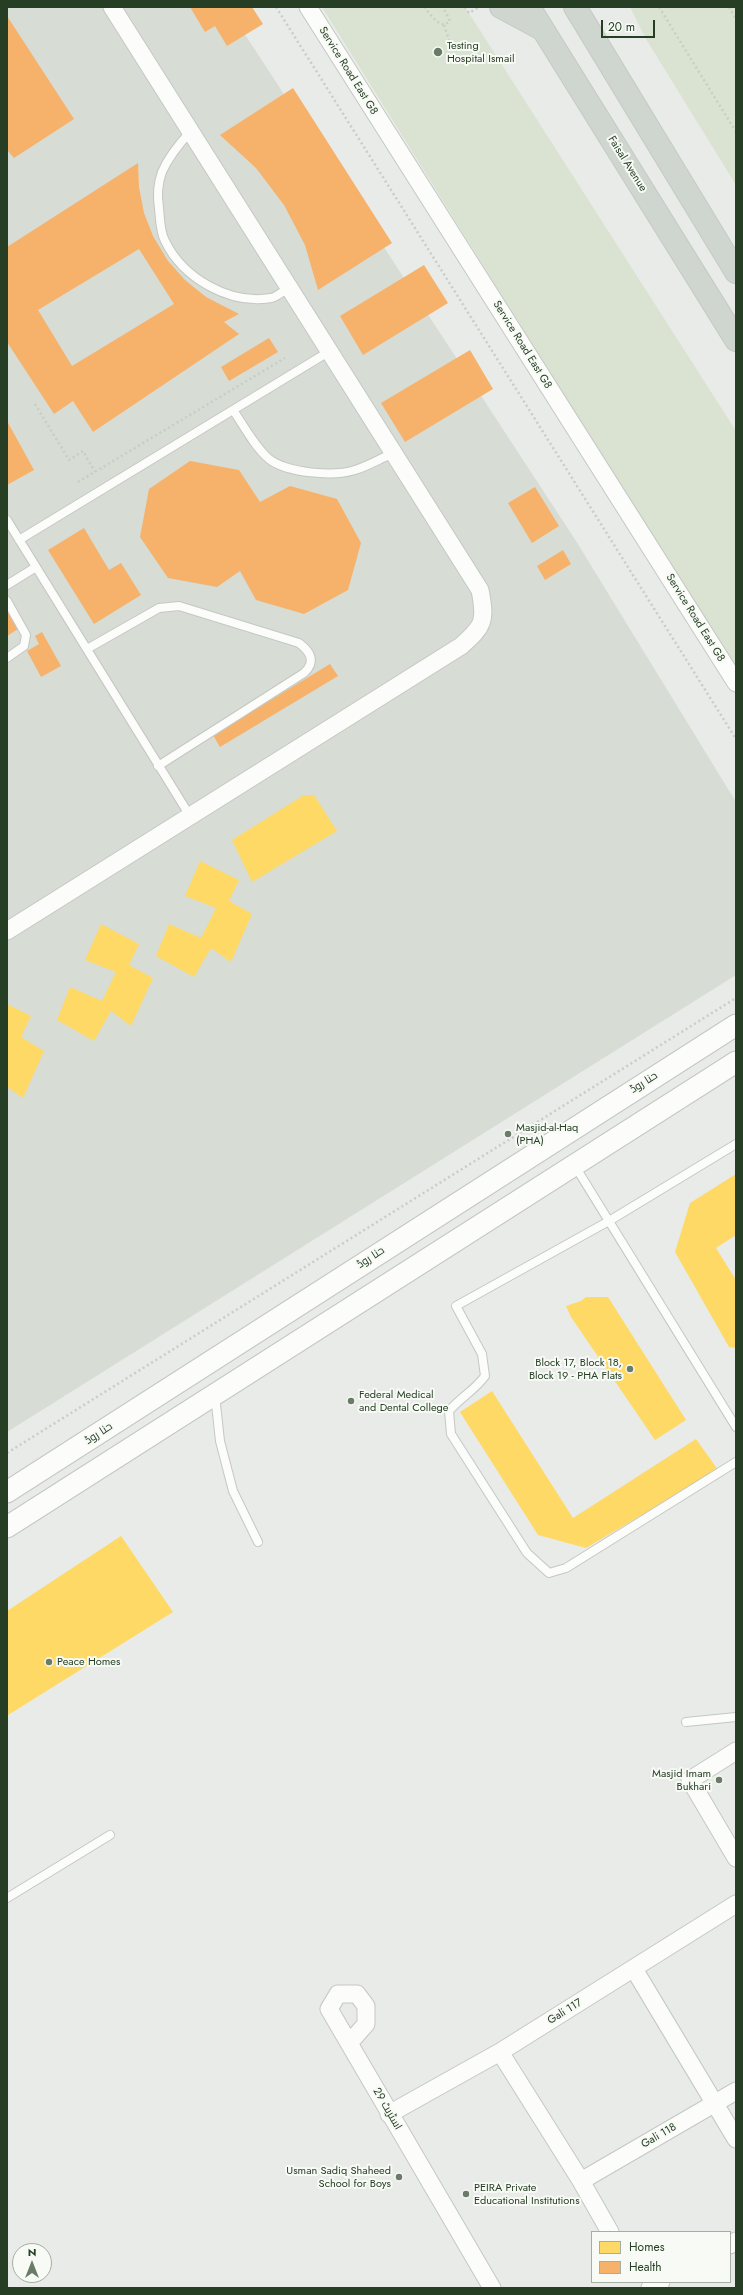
<!DOCTYPE html>
<meta charset="utf-8">
<style>
body{margin:0}
#map{position:relative;width:743px;height:2295px;overflow:hidden;background:#e8ebe7;font-family:Jost,sans-serif}
canvas{display:block}
.frame{position:absolute;inset:0;border:8px solid #263f24;pointer-events:none}
.legend{position:absolute;left:591px;top:2231px;width:140px;height:52px;box-sizing:border-box;background:#f7faf5;border:1px solid #a3afa1;margin:0;padding:5px 7px;list-style:none;font-size:12px;color:#263f24}
.legend li{display:flex;align-items:center;gap:8px;height:20px}
.legend b{width:20px;border:1px solid #a3afa1}
.north{position:absolute;left:12px;top:2243px;width:40px;height:40px;box-sizing:border-box;background:#f7faf5;border:1px solid #a3afa1;border-radius:50%;rotate:0deg;font-size:11px;font-weight:700;line-height:16px;text-align:center;color:#263f24}
.north::after{content:'';display:block;margin:auto;width:14px;height:18px;background:#6a7b68;clip-path:polygon(50% 0,100% 100%,50% 72%,0 100%)}
.scale{position:absolute;left:601px;top:20px;width:54px;height:18px;box-sizing:border-box;border:2px solid #263f24;border-top:0;padding-left:5px;font-size:12px;line-height:14px;white-space:nowrap;color:#263f24;-webkit-text-stroke:3px #f7faf5;paint-order:stroke}
</style>
<div id="map">
<canvas width="743" height="2295"></canvas>
<div class="frame"></div>
<ul class="legend">
<li><b style="height:11px;background:#ffd966"></b>Homes</li>
<li><b style="height:11px;background:#f6b26b"></b>Health</li>
</ul>
<div class="north">N</div>
<div class="scale">20 m</div>
</div>
<script>
const ctx = document.querySelector('canvas').getContext('2d');
ctx.lineJoin = 'round';
function fillPath(path, color) { ctx.fillStyle = color; ctx.fill(path, 'evenodd'); }
function stroke(path, color, width, dash) { ctx.strokeStyle = color; ctx.lineWidth = width; ctx.lineCap = dash ? 'butt' : 'round'; ctx.setLineDash(dash || []); ctx.stroke(path); }
function write(font, color, halo, rows, align = 'center') {
  ctx.font = font + ' Jost,Cairo,sans-serif'; ctx.lineWidth = 4; ctx.setLineDash([]); ctx.textBaseline = 'middle'; ctx.strokeStyle = halo; ctx.fillStyle = color; for (const [text, x, y, turn = 0] of rows) {
    ctx.save(); ctx.translate(x, y); ctx.rotate((+turn || 0) * Math.PI / 180); ctx.textAlign = isNaN(turn) ? turn : align; if (halo) ctx.strokeText(text, 0, 0); ctx.fillText(text, 0, 0); ctx.restore();
  }
}
fillPath(new Path2D(`
 M7 7H227L576 541 736 802V975L7 1432Z`), '#d7dcd5');
fillPath(new Path2D(`
 M322 7H465L736 431V671Z
 M630 7H736V185L646 39Z`), '#dae3d1');
fillPath(new Path2D(`
 M304 795H314L337 831 252 882 232 840Z
 M200 861 239 880 229 901 252 914 231 962 211 948 194 977 156 956 169 924 201 938 216 908 185 896Z
 M101 924 139 944 129 965 153 978 131 1026 111 1011 94 1041 57 1020 70 987 102 1001 116 972 85 960Z
 M7 1004 31 1016 21 1037 44 1051 23 1098 7 1087Z
 M736 1174V1235L716 1248 736 1280V1348L729 1347 675 1252 690 1203Z
 M586 1297H608L686 1420 655 1440 571 1317 566 1306 581 1301Z
 M492 1391 573 1518 696 1439 718 1470 586 1548 538 1535 460 1412Z
 M121 1536 173 1612 8 1715 7 1611Z`), '#ffd966');
fillPath(new Path2D(`
 M190 7H252L263 24 227 46 215 26 205 32Z
 M7 16 74 119 14 158 7 150Z
 M293 88 392 243 318 290 305 245 284 205 256 168 220 135Z
 M138 163 139 187 144 213 153 236 168 261 185 280 206 297 239 314 224 322 239 334 93 432 73 401 54 414 7 342V247ZM139 249 174 304 72 366 38 310Z
 M424 265 448 303 363 355 340 316Z
 M269 338 278 352 229 381 221 367Z
 M470 350 493 389 405 442 381 403Z
 M7 421 34 470 7 485Z
 M190 461 239 470 260 502 290 486 337 499 361 543 348 590 304 614 256 600 240 571 217 587 168 578 140 537 149 489Z
 M535 487 559 526 532 543 508 503Z
 M84 528 109 570 121 563 141 595 94 624 48 550Z
 M563 550 571 564 545 580 537 566Z
 M7 611 18 629 7 636Z
 M42 632 61 666 41 677 27 651 39 644 35 636Z
 M330 664 338 676 220 747 213 735Z`), '#f6b26b');
const service = new Path2D(`
 M190 132C179 144 169 156 162 172 158 183 157 196 159 208 160 218 160 232 165 241 183 278 229 305 271 298 277 297 284 290 290 287
 M233 410C244 426 254 446 269 459 287 473 334 477 355 470 368 466 381 458 394 453
 M7 520 190 816
 M19 540 330 351
 M7 585 36 567
 M7 601 26 635 24 646 7 658
 M87 649 159 608 179 606 299 643C311 652 316 662 304 673L158 766
 M736 1144 609 1221 456 1306 482 1354 485 1376C475 1390 461 1397 449 1411L451 1434 527 1553 549 1573 566 1568 736 1462
 M575 1166 736 1427
 M215 1395 220 1441 233 1491 258 1542
 M686 1722 736 1717
 M7 1898 110 1835`);
const minor = new Path2D(`
 M308 7 736 683
 M7 931 461 646C484 626 486 621 480 590L112 7
 M736 1751 690 1780 736 1858
 M634 1969 736 2139
 M351 2041 366 2024V2006L357 1994H338L329 2009 492 2288
 M500 2052 581 2181 610 2232
 M389 2114 500 2052 736 1904
 M581 2181 736 2091
 M730 2245 736 2241
 M650 2288 661 2282`);
const tertiary = new Path2D(`
 M7 1492 736 1025
 M7 1527 736 1062`);
const primary = new Path2D(`
 M501 7 542 29
 M529 7 736 340
 M575 7 736 272`);
stroke(service, '#c4c8c4', 10);
stroke(minor, '#c4c8c4', 19);
stroke(tertiary, '#c4c8c4', 23);
stroke(primary, '#c3cac2', 24);
stroke(new Path2D(`
 M276 7 736 739
 M424 7 436 21 444 25 450 21 443 7
 M465 7 469 13 479 7
 M659 7 736 132
 M729 7 736 19
 M444 25 450 43
 M35 404 69 460 83 451 95 472
 M78 482 285 358
 M7 1453 736 998`), '#c7cec6', 2.5, [2, 3]);
stroke(service, '#fcfcfb', 8);
stroke(minor, '#fcfcfb', 17);
stroke(tertiary, '#fcfcfb', 21);
stroke(primary, '#cfd6cf', 22);
for (const [x, y, r, color] of [
 [438,52,5,"#6a7b68"],
 [508,1134,4,"#6a7b68"],
 [630,1369,4,"#6a7b68"],
 [351,1401,4,"#6a7b68"],
 [49,1662,4,"#6a7b68"],
 [719,1780,4,"#6a7b68"],
 [399,2177,4,"#6a7b68"],
 [466,2194,4,"#6a7b68"]
]) { const dot = new Path2D(); dot.arc(x, y, r, 0, 2 * Math.PI); ctx.fillStyle = color; ctx.fill(dot); stroke(dot, '#f7faf5', 1.5); }
write('11px', '#263f24', '#f7faf5', [
 ["Testing",447,46],
 ["Hospital Ismail",447,59],
 ["Masjid-al-Haq",516,1128],
 ["(PHA)",516,1141],
 ["Block 17, Block 18,",622,1363,"right"],
 ["Block 19 - PHA Flats",622,1376,"right"],
 ["Federal Medical",359,1395],
 ["and Dental College",359,1408],
 ["Peace Homes",57,1662],
 ["Masjid Imam",711,1774,"right"],
 ["Bukhari",711,1787,"right"],
 ["Usman Sadiq Shaheed",391,2171,"right"],
 ["School for Boys",391,2184,"right"],
 ["PEIRA Private",474,2188],
 ["Educational Institutions",474,2201]
], 'left');
write('11px', '#263f24', '#f7faf5', [
 ["Service Road East G8",348,71,58],
 ["Faisal Avenue",627,164,58],
 ["Service Road East G8",522,345,58],
 ["Service Road East G8",695,618,58],
 ["حنا روڈ",644,1083,-32],
 ["حنا روڈ",371,1258,-33],
 ["حنا روڈ",99,1434,-33],
 ["Gali 117",565,2012,-32],
 ["اسٹریٹ 29",387,2109,60],
 ["Gali 118",659,2136,-30]
]);
</script>
